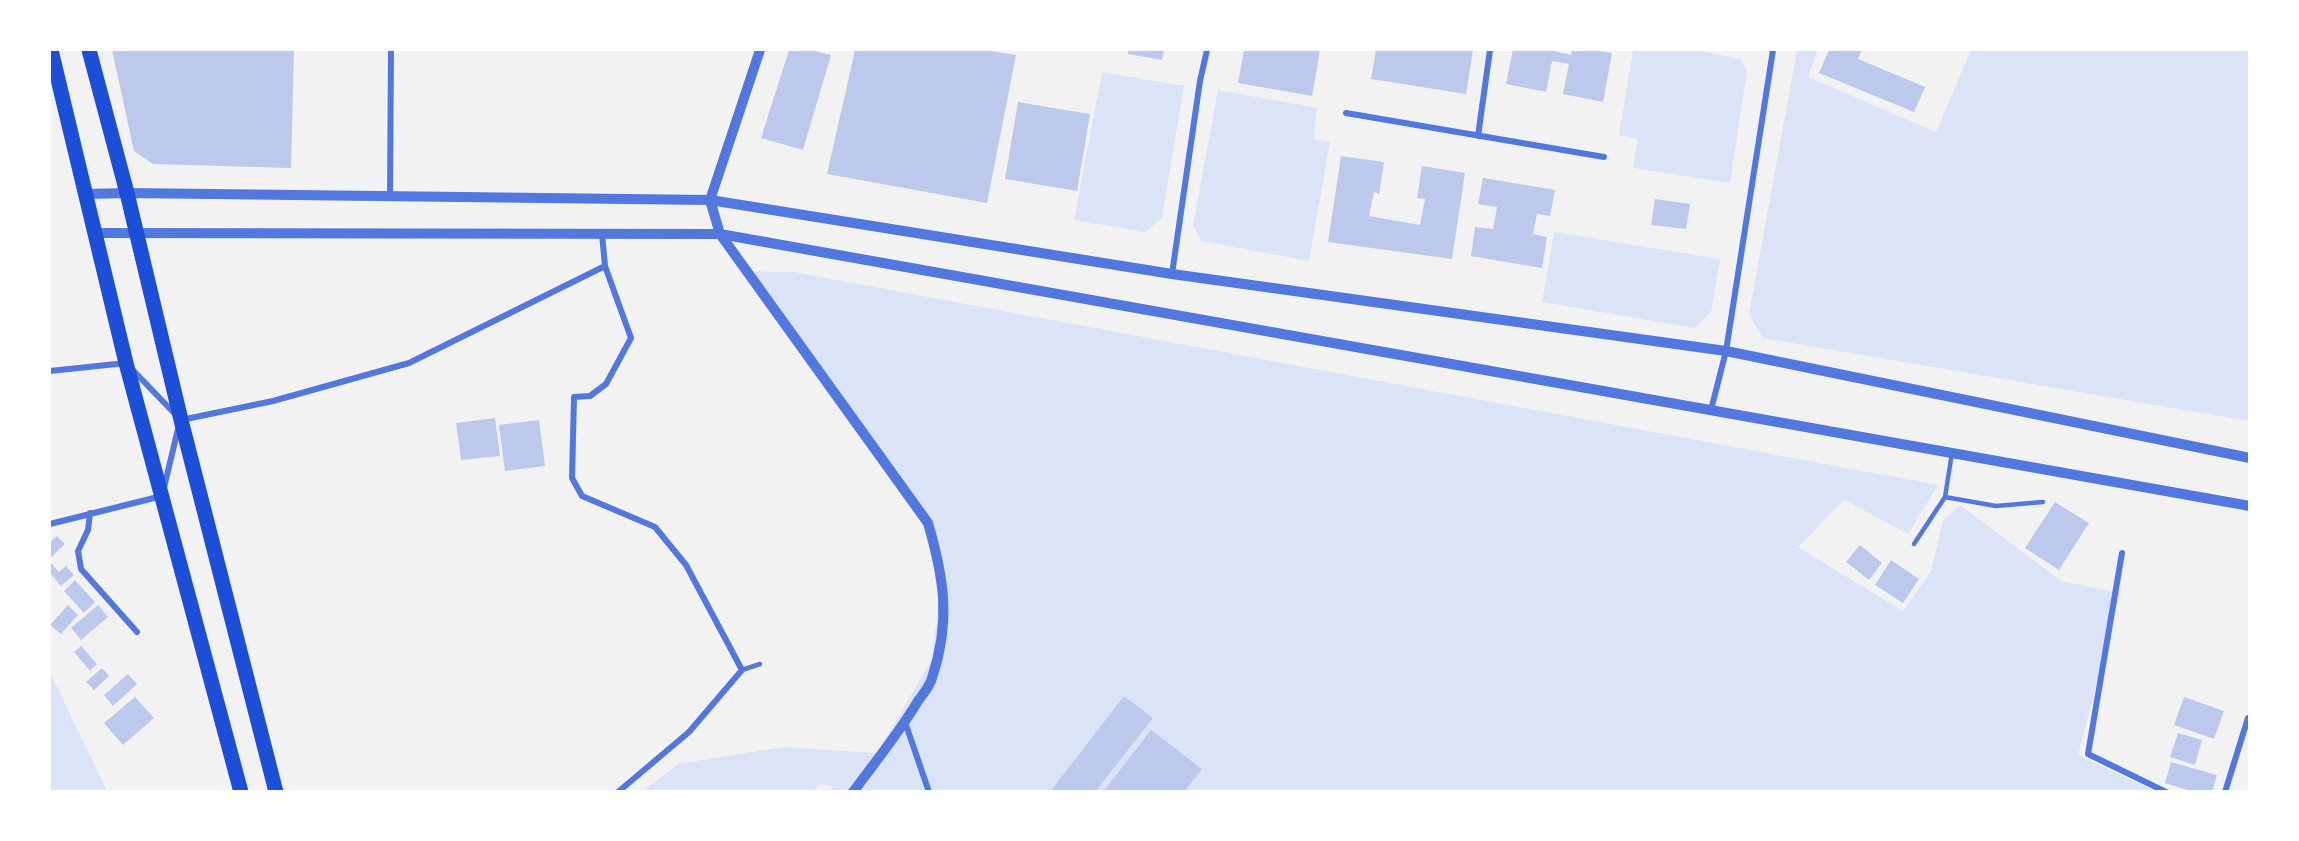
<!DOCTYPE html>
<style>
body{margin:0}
#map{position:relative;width:2299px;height:841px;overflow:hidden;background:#f2f2f2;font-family:"Titillium Web",sans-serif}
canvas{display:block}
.frame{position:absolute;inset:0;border:51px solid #fff;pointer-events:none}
</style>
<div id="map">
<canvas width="2299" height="841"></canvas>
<div class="frame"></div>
</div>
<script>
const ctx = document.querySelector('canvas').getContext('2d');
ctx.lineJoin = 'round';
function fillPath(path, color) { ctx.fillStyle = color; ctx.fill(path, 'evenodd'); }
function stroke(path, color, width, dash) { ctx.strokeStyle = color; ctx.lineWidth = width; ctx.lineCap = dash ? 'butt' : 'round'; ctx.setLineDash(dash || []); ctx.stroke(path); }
fillPath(new Path2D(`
 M1633 50H1694L1741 59 1747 71 1730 183 1633 168 1638 139 1619 135Z
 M1797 50H1818L1808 77 1936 132 1971 50H2249V421L1763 338 1749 314Z
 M1102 72 1184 86 1162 218 1146 232 1074 220Z
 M1218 90 1317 108 1314 139 1330 142 1309 261 1201 241 1193 225Z
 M1554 232 1720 259 1711 312 1695 328 1542 302Z
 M741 271 794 272 1938 485 1908 534 1844 500 1798 547 1903 611 1931 571 1943 520 1960 505 2061 581 2120 593 2078 755 2155 791 830 792 833 787 821 784 812 792H642L678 764 783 747 877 753 931 661 942 582 925 522Z
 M50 672 107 791H50Z`), '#dbe4f7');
fillPath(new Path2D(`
 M112 50H294L291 168 153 164 134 151Z
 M789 50H811L831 55 803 150 761 138Z
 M855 50H984L1016 55 987 203 827 174Z
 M1128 50H1164L1162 60 1128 54Z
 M1244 50H1320L1312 96 1238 83Z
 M1376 50H1473L1466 94 1371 79Z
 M1513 50H1554V51L1571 55 1572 50H1592L1612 53 1603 102 1563 94 1569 64 1552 61 1546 92 1506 84Z
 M1829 50H1862L1858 59 1925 87 1914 112 1819 73Z
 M1018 102 1090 114 1077 191 1005 179Z
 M1341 156 1384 162 1379 194 1374 192 1369 216 1420 225 1425 199 1417 198 1422 166 1465 173 1452 259 1328 242Z
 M1483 178 1555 190 1550 216 1537 214 1533 234 1547 237 1542 268 1471 256 1475 227 1493 229 1497 207 1478 204Z
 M1655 199 1690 204 1686 229 1651 225Z
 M495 418 500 456 461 460 456 423Z
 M539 420 545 466 505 471 499 425Z
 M2055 502 2089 523 2059 570 2025 548Z
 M57 536 65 544 50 558V542Z
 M1860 545 1882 563 1869 580 1846 562Z
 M1891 560 1919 579 1903 603 1875 585Z
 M51 563 59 572 66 566 74 575 61 586 50 573Z
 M75 580 95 602 84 613 64 591Z
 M68 605 78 615 61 634 50 625Z
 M98 605 108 617 81 640 71 628Z
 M81 646 97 664 90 671 74 652Z
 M102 668 109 676 94 690 86 682Z
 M128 674 137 684 113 706 104 695Z
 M1124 696 1153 718 1095 792H1050Z
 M135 697 154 718 123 745 104 723Z
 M2184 697 2224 711 2214 739 2174 725Z
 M1151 730 1202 769 1184 792H1103Z
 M2178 733 2202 740 2195 765 2170 757Z
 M2171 762 2217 775 2212 792H2194L2165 783Z`), '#bdc9ec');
stroke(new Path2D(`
 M1952 453 1945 497 1996 506 2043 502
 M1914 544 1945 497
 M742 670 760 664`), '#5277de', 4.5);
stroke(new Path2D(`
 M1346 113 1604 157
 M1478 136 1490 50
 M390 196 391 50
 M602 234 605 266
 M1172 274 1200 81 1207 50
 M50 371 126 363 176 415
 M1711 410 1726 351 1773 50
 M181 420 273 401 409 363 605 266 631 338 606 384 590 396 574 397 572 478 582 496 655 527 686 565 742 670 689 732 618 792
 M90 513 88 530 78 551 81 569 137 632
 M50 524 162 496 178 429
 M2122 553 2088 754 2166 792
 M905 722 929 792
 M2225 792 2248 718`), '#5277de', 6);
stroke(new Path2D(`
 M760 50 710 200 720 234 928 523C944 578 951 621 932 678 930 686 923 694 918 701 899 733 875 762 853 792
 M86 194 127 193 710 200 1172 274 1726 351 2250 458
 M95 233 720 234 2250 506`), '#5277de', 10);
stroke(new Path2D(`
 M51 50 126 363 241 792
 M89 50 127 193 181 420 276 792`), '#1d4ed8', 15);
</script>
